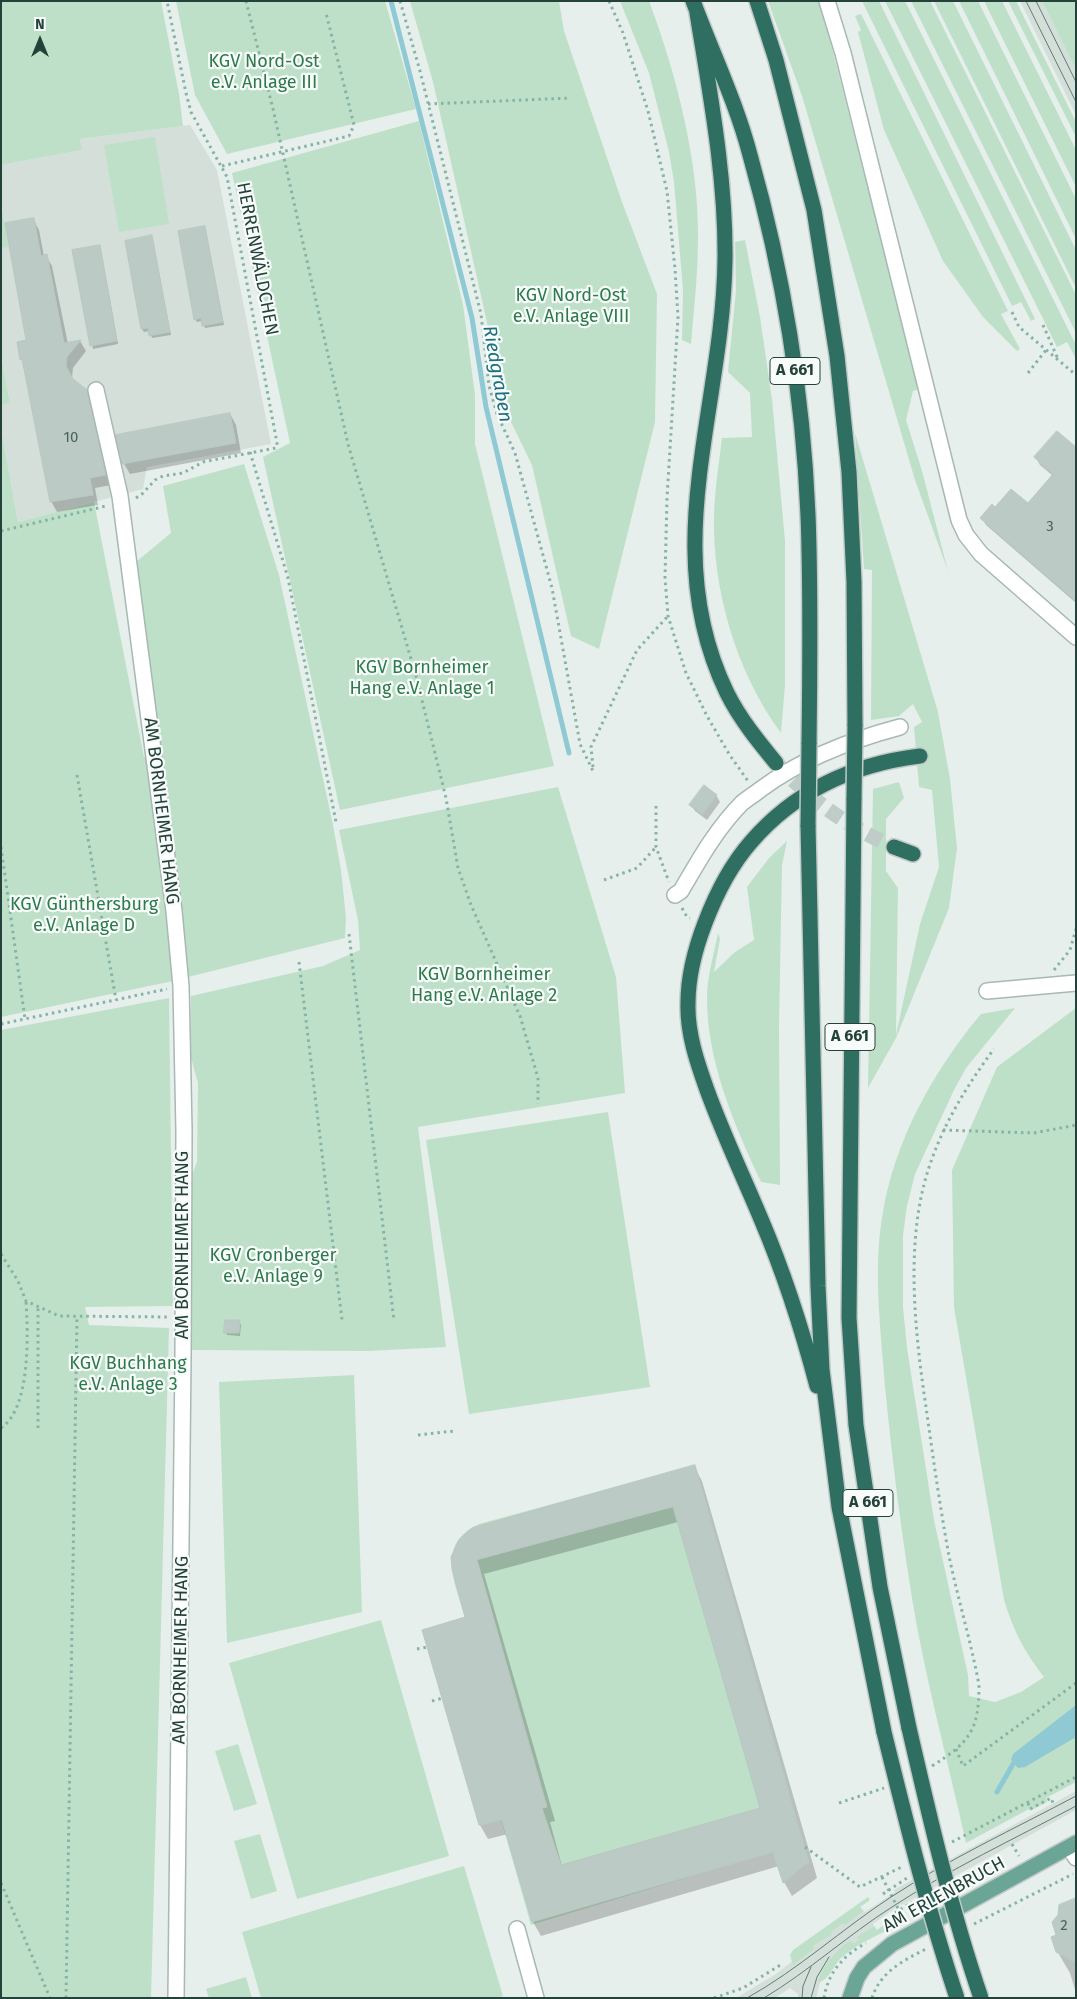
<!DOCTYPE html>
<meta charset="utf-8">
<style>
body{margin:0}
#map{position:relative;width:1077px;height:1999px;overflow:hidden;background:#e6efeb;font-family:"Fira Sans",sans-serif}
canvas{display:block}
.frame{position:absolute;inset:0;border:2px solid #24423a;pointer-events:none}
.north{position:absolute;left:15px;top:15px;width:50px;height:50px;-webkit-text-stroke:4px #f7fbf9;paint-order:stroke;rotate:0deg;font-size:14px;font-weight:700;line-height:20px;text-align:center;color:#24423a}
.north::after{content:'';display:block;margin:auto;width:18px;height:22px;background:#24423a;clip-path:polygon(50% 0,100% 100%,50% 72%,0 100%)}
</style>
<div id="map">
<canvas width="1077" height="1999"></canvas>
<div class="frame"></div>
<div class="north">N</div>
</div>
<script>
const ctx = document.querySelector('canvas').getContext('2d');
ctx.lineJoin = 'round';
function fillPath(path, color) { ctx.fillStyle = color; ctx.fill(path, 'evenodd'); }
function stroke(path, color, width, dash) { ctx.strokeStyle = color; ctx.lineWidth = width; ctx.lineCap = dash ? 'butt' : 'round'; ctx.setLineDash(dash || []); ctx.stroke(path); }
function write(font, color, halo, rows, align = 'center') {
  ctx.font = font + ' "Fira Sans",sans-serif'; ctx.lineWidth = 4.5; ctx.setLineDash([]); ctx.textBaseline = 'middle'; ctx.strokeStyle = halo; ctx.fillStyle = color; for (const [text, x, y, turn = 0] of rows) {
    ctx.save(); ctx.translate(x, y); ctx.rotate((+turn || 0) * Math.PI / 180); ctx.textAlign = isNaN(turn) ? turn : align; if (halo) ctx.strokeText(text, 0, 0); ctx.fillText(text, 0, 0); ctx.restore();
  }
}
fillPath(new Path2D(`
 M1020 1H1042L1076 70V115Z
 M190 125 217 170 271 444 147 467 143 489 18 522 1 428V405L10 403 1 356V248L9 246 1 203V165L82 150 80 139Z
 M1076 1791V1810L902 1905 901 1904 873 1924 874 1926 858 1937 859 1939 852 1944 820 1983 816 1998H798V1994L790 1988 775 1998H736L776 1974 791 1962 810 1940 860 1907 865 1912 895 1892 894 1890 919 1876Z`), '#d4dfda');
fillPath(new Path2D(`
 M1 1H161L179 94 183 126 80 139 82 150 1 165Z
 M176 1H385L416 109 227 154 195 95Z
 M410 1H559L564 31 622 202 657 294 655 422 599 649 571 636 532 465 508 416 433 82Z
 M620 1H649C676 73 699 161 698 238 698 273 694 309 691 344L682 340 683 290 674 182 669 152 649 73Z
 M768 1H818L824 17 919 389 913 391 906 420 922 471 948 571 915 480 802 96Z
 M862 1H879L1035 319 1031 321 1021 302 1012 306Z
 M885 1H905L1076 345V359L1067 342 1057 347Z
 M911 1H930L1076 295V333Z
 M934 1H953L1076 250V288Z
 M959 1H978L1076 199V239Z
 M984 1H1002L1076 150V187Z
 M1008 1H1016L1076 122V137Z
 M1042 1H1076V70Z
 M861 14 1008 311 1001 314 1020 349 1017 351 983 317 943 261 884 130 858 32 861 30 855 16Z
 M419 121 463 305 475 395V444L554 766 340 810 263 457 290 443 232 173Z
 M155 137 169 224 119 232 104 145Z
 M1 203 9 247 1 248Z
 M745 240 760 317 772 399 785 541V685L781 733C736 672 712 589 714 514 715 488 719 463 722 438L752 437 750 393 728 372 736 290 735 242Z
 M1 356 10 403 1 405Z
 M1 428 18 522 94 502 144 757 148 756 173 981 1 1017Z
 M855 433 938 712 950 779 957 848 949 908 896 1038 868 1088 873 789 899 782 904 798 886 819V871L898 888 896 1035 920 924 939 867 932 790 919 787 914 727 922 722 913 704 899 716 871 720 872 570 864 569Z
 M244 464 279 575 333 825 341 870 346 918 345 938 188 977 181 911 136 562 171 533 163 486Z
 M558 787 616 977 625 1093 418 1127 446 1347 368 1351 190 1350 189 1182 197 1162 198 1083 191 1058V996L323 966 360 950 358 920 339 830Z
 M787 841 782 865 779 1027 780 1185 761 1182C734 1124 707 1062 707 998 707 977 714 954 718 933L720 939 714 972 735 952 754 940 747 887 769 858Z
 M169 998 173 1306 85 1307 89 1325 169 1328 151 1998H1V1030Z
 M1015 1008 966 1068 954 1090 915 1174 907 1206 903 1235V1307L907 1348 934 1520 968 1675 969 1696 995 1702 1021 1692 1044 1677C1024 1651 1014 1632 1004 1600L954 1307 952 1170 997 1067 1076 1008V1782L1046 1798 1047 1802 1030 1811 1029 1809 966 1843C950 1771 931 1700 917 1627 903 1548 893 1467 885 1387 881 1331 873 1273 882 1218 893 1143 933 1071 981 1014Z
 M608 1112 650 1387 469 1414 426 1140Z
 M354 1375 362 1612 227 1643 219 1382Z
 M695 1465 801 1834 775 1841 761 1855 531 1925 445 1623 465 1617C455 1582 435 1544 479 1524Z
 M381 1620 449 1856 297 1899 229 1663Z
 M238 1744 257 1804 234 1811 215 1751Z
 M260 1834 277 1891 251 1899 234 1841Z
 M464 1866 503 1996 497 1998H261L242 1932Z
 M868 1897 870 1900 860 1907 863 1911 845 1925 843 1923 831 1932 832 1934 813 1946 814 1949 793 1965 790 1955 793 1950Z
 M897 1915 900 1924C880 1934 858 1943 841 1958 833 1966 829 1981 818 1982 823 1965 835 1952 849 1941L854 1943 859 1939 857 1937 874 1926 877 1930Z
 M246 1977 252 1998H209L206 1989Z`), '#bfe0c8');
fillPath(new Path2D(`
 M1076 1705V1737L1025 1767 1018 1768 1011 1760 1013 1754Z`), '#8ec9d4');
fillPath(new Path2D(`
 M33 219 39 230 44 256H46L52 266 68 344 80 341 86 351 73 368 72 378 86 391 92 402 111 485 95 488 98 505 57 512 51 501 25 365 21 359 28 341Z
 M205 227 224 325 205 328 202 321 197 322 195 319Z
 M152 237 171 335 152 338 150 331 144 332 142 329 126 242Z
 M101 250 118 344 93 349 73 251Z
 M230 414 236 425 241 453 130 474 124 464Z
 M1076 448V603L986 525 982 518 995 509 1028 505 1053 476 1040 465 1036 458Z
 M716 795 720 802 707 820 695 811 691 805Z
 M239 1322 241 1325 240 1336 227 1335 226 1332Z
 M694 1466 702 1481 817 1878 792 1896 784 1882 779 1866 541 1936 533 1922 508 1834 488 1839 480 1825 466 1618 463 1536 480 1526ZM678 1522 762 1809 562 1866 550 1822 555 1821 484 1574Z
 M1076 1899V1993L1070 1973 1057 1951V1936Z`), '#0003');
stroke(new Path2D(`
 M391 1 472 318 486 407 569 753
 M997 1792 1013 1764`), '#8ec9d4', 5);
const building = new Path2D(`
 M34 218 41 256 47 254 64 343 81 340 67 357 66 366 73 379 87 390 106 475 90 478 93 495 50 502 22 359 20 360 17 342 26 340 5 223Z
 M205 226 223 322 202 326 201 318 194 320 178 231Z
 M152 235 170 332 149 336 148 328 141 329 125 241Z
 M100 245 117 341 90 346 72 250Z
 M230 413 236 443 122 464 116 435Z
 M1057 431 1076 447V601L980 518 992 504 995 507 1011 489 1028 503 1053 474 1034 457Z
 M704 785 717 795 702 814 689 805Z
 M225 1320H240L239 1333H224Z
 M695 1465 809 1863 803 1866 783 1883 773 1852 532 1922 502 1820 479 1825 422 1630 465 1617 452 1569 451 1557 459 1540 472 1528ZM673 1507 760 1808 561 1865 542 1808 547 1807 477 1560Z
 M1076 1898V1962L1056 1952 1051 1937 1056 1935 1052 1922 1058 1915 1059 1905Z`);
fillPath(building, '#bbcac4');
stroke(building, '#b8c9c2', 1);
stroke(new Path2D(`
 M777 764C813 802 847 826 894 847`), '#bfccc8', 15, [15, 8]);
const minor = new Path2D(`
 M827 1 843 53 959 520 966 535 981 554 1076 637
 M96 390 120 496 174 911 181 986 184 1131 183 1358 176 1998
 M675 895 681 891C699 860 717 828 742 803 748 798 755 794 761 789 803 758 851 740 900 727
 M987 991 1076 983
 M1069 1847 1076 1858
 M517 1929 536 1998`);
const major = new Path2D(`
 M850 1998 857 1978 864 1967 892 1944 1076 1843`);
const highway = new Path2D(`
 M693 1C712 52 736 102 750 155 783 272 803 394 808 515 811 591 810 668 809 744
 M757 1 776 60 814 210 837 356 849 472 854 582 855 726
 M697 13C710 94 726 177 725 260 723 409 657 549 727 693 740 719 758 741 776 763
 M854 798 849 1318 856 1425 880 1587 909 1728
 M808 825 818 1286 822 1370 839 1507 884 1732
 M894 847 913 854
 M817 1386C802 1329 784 1273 761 1219 743 1176 723 1134 707 1090 697 1062 687 1033 688 1003 688 975 695 949 705 923 716 894 730 866 751 842 795 791 854 764 920 756`);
stroke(minor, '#a8b8b2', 18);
stroke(major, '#c2cac8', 18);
stroke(highway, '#c2cac8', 18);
stroke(new Path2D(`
 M246 1 273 109 348 444 416 676 446 798 458 868 471 905 520 1016 538 1078V1104
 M400 1 420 71 481 314 489 386 497 414 515 453 552 588 580 744 593 771
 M609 1 623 33 648 111 667 191 675 269 678 317 667 498 665 578 668 616 686 673 707 716 729 754 748 781
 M428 104 571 98
 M222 166 349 136 354 125 326 13
 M1012 312 1019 327 1076 375
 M1043 325 1058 359
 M1028 373 1046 350
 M250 452 288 578 336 822
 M136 498 142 494 155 480 163 476 183 473 203 462 276 448 277 443 227 177 191 112 186 93 167 1
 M1 531 106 506
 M593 767 591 747 637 650 668 616
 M77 775 116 1000
 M656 806V847L669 882
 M1 847 25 1019
 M604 880 637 868 656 847
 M682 908 687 917 690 918
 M349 934 394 1321
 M299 962 342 1320
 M1054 970 1070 950 1076 929
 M1 1024 167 989
 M943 1130 1034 1133 1076 1125
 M1 1254 18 1281 26 1301 59 1316 169 1317
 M1 1428C31 1408 28 1333 26 1301
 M38 1428V1306
 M418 1435 454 1431
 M417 1649 428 1647
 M432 1701 443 1698
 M956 1749 963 1766 1076 1683
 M932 1766C970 1742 979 1730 979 1685 971 1642 958 1599 949 1556 940 1507 933 1457 926 1407 916 1340 907 1260 922 1193 934 1139 962 1092 994 1049
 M839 1803 884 1788
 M1028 1803 1030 1809 1051 1798 1053 1803
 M952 1842 1076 1777
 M1012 1844 1019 1856
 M805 1847 860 1887 904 1866
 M882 1877 904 1920
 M1 1883 50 1998
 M883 1894 907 1878
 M895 1913 912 1902
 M974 1924 1073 1874
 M66 1998 77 1317
 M714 1998 743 1988 782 1964
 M824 1998C828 1972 844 1955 866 1943
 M872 1998C880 1972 904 1960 926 1949`), '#86b3a5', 3, [2.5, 4]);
stroke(minor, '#fff', 15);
stroke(major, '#6aa596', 15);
stroke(highway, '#2f6f62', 15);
stroke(new Path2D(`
 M1026 1 1076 102
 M1036 1 1076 82
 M747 1998C799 1969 842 1929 891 1897 949 1859 1014 1829 1076 1796
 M764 1998C809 1971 848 1935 892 1907 950 1869 1014 1839 1076 1806
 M802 1998 803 1986 811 1967
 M811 1998 817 1977 829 1957`), '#5f7d75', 1);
const highwayBridge = new Path2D(`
 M854 798 855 726
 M808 825 809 744
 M909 1728C930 1819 951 1910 981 1998
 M884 1732C906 1821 928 1911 957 1998`);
stroke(highwayBridge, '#c2cac8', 18, []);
stroke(highwayBridge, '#2f6f62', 15);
write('15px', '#4a645c', null, [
 ["10",71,438],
 ["3",1050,527],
 ["2",1064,1926]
]);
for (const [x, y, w] of [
 [795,371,50],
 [850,1037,50],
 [868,1503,50]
]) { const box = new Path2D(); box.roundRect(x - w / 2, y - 13.5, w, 27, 4); ctx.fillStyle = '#f7fbf9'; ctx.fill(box); stroke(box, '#24423a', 1); }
write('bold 16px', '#24423a', null, [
 ["A 661",795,371],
 ["A 661",850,1037],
 ["A 661",868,1503]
]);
write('18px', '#2d7a4b', '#f7fbf9', [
 ["KGV Nord-Ost",264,62],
 ["e.V. Anlage III",264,83],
 ["KGV Nord-Ost",571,296],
 ["e.V. Anlage VIII",571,317],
 ["KGV Bornheimer",422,668],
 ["Hang e.V. Anlage 1",422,689],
 ["KGV Günthersburg",84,905],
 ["e.V. Anlage D",84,926],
 ["KGV Bornheimer",484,975],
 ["Hang e.V. Anlage 2",484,996],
 ["KGV Cronberger",273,1256],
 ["e.V. Anlage 9",273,1277],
 ["KGV Buchhang",128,1364],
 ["e.V. Anlage 3",128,1385]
]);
write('18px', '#24423a', '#f7fbf9', [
 ["HERRENWÄLDCHEN",257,259,79],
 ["AM BORNHEIMER HANG",161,811,83],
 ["AM BORNHEIMER HANG",183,1245,-90],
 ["AM BORNHEIMER HANG",181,1650,-89],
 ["AM ERLENBRUCH",944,1895,-29]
]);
write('italic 19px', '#1c6f80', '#f7fbf9', [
 ["Riedgraben",497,374,80]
]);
</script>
